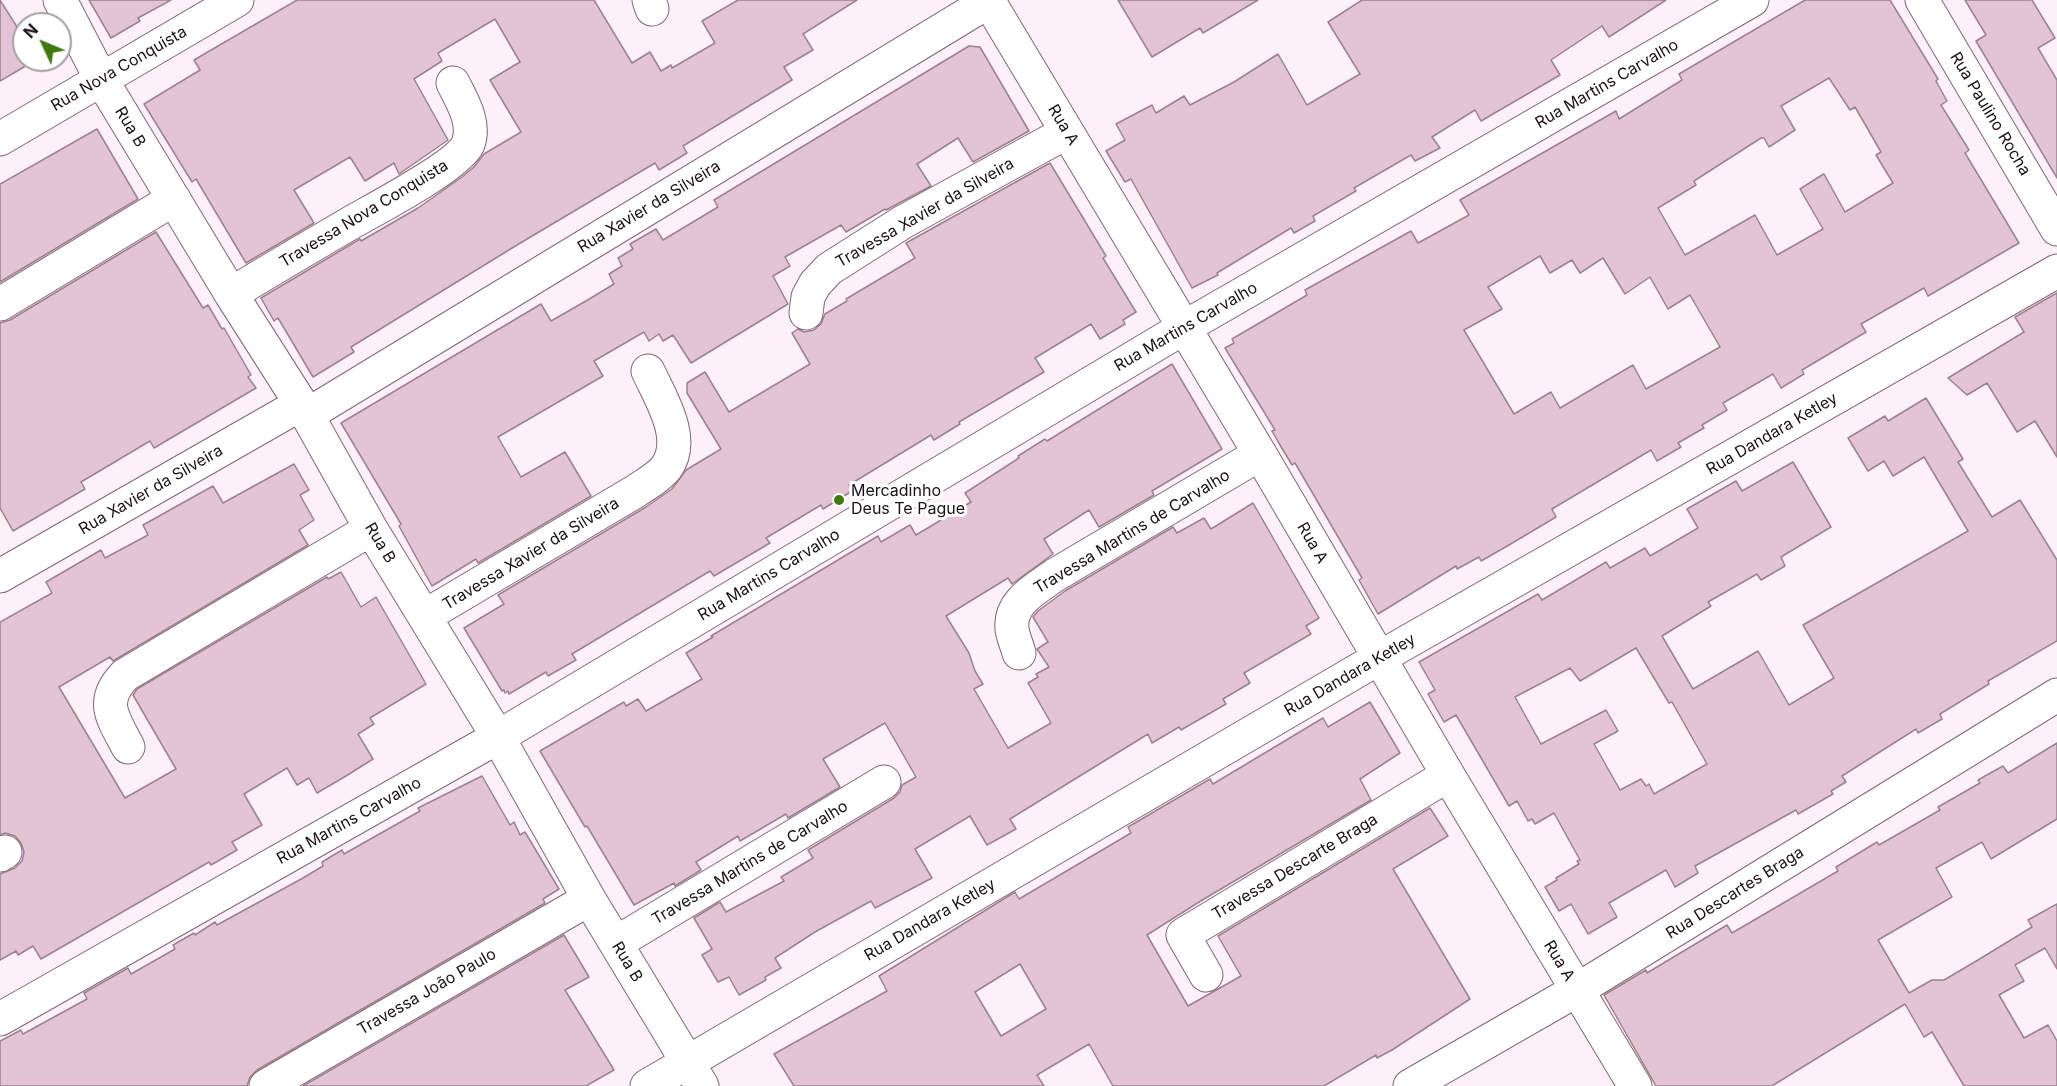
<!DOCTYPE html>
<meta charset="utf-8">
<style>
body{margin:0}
#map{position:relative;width:2057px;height:1086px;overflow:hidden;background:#fdf1f7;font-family:Inter,sans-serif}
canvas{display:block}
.north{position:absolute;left:12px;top:12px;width:60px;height:60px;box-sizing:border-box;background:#fff;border:2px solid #a4a0a2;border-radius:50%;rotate:314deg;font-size:16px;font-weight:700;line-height:24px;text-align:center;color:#1b1116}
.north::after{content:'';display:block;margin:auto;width:21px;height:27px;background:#40790e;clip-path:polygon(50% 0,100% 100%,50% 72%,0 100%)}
</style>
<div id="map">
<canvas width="2057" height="1086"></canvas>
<div class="north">N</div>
</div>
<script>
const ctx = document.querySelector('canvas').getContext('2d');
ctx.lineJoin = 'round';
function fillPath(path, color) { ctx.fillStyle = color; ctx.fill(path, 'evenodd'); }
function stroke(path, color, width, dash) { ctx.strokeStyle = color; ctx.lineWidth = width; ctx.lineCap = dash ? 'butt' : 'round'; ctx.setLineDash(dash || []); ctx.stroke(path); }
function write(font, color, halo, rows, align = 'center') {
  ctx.font = font + ' Inter,sans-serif'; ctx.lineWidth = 6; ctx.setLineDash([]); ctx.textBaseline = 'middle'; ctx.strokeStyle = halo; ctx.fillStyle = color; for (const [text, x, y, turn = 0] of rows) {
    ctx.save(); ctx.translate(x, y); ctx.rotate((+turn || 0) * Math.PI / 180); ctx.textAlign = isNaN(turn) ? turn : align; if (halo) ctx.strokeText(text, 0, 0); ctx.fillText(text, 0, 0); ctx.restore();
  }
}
const building = new Path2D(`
 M0 0 24 38V67L0 81Z
 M89 0H171L138 18 140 21 111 38Z
 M297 0H594L632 63 650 52 661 71 671 65 672 68 715 43 702 21 738 0H857L803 34 813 50 784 67 792 80 683 146 687 153 659 170 655 163 517 245 351 347 354 352 313 377 278 318 274 321 261 298 360 239 361 241 418 208 462 177 474 167 484 154 521 132 490 80 520 62 495 19 438 53 442 61 414 79 448 140 399 174 394 163 365 181 350 157 294 190 314 223 246 263 196 179 192 182 144 104 200 70 194 60Z
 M1118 0H1258L1203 33 1200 28 1152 57Z
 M1362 0H1666L1609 37 1602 26 1551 60 1560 75 1481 121 1475 110 1432 137 1440 148 1415 161 1411 155 1354 188 1356 191 1313 216 1315 221 1294 233 1291 228 1217 273 1218 275 1192 288 1131 179 1125 182 1106 151 1125 140 1116 124 1152 105 1156 113 1184 96 1190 105 1234 82 1278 54 1307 105 1360 74 1328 22Z
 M1805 0H1890L1938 79 1936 81 1947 101 1941 105 1969 150 1965 153 2019 243 1928 296 1924 288 1861 324 1866 332 1802 370 1804 374 1781 388 1773 374 1723 403 1727 410 1702 425 1704 428 1678 443 1681 447 1657 461 1651 450 1552 509 1556 517 1509 545 1481 561 1479 557 1457 569 1456 566 1378 614 1359 580 1362 578 1295 463 1292 465 1280 445 1272 431 1275 430 1225 348 1234 343 1232 339 1307 295 1305 290 1411 231 1418 243 1469 215 1460 200 1616 111 1619 119 1682 80 1679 74ZM1829 78 1850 110 1855 107 1881 152 1876 155 1893 183 1845 212 1824 174 1822 175 1800 189 1823 229 1777 255 1755 215 1685 255 1658 208 1696 185 1694 181 1761 138H1764L1769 147 1795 130 1781 106ZM1540 256 1550 273 1572 260 1580 273 1603 258 1625 294 1650 277 1668 309 1690 295 1720 347 1646 389 1633 365 1560 408 1551 392 1514 414 1464 330 1502 309 1488 287Z
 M1965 0H2032L2055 38 2038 48 2057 80V178L1976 41 1986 35Z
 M969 46 980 47 1029 131 973 162 958 138 917 164 931 186 886 210 885 209 846 232 841 225 785 257 790 266 773 276 788 304 691 363 673 335 663 341 659 334 649 341 644 332 594 361 603 376 498 437 521 477 565 452 591 496 478 563 476 559 432 586 399 526 401 524 341 423 541 304 551 321 586 301 614 284 609 274 622 266 618 258 633 249 630 244 656 229 663 240 718 207 714 200Z
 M97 129 138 199 0 282V184Z
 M1050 163 1106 256 1103 258 1136 312 1123 320 1125 324 1100 339 1091 324 1035 358 1044 372 959 422 960 424 934 440 931 435 849 485 852 491 823 509 821 505 766 538 770 543 714 576 710 571 572 654 576 660 548 676 546 672 509 694 508 691 505 693 504 690 502 691 464 628 504 604 498 595 646 507 672 489 686 470 721 449 687 393V383L705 372 729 412 810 364 792 333 798 329 804 332 814 330 821 324 825 314 847 301 846 299 915 258 906 243Z
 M156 232 203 308 208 305 222 329 224 328 251 375 248 377 256 388 154 448 150 441 81 482 85 489 13 531 0 508V323L10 320Z
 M2057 293V457L2035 421 2017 432 1987 383 1967 395 1948 378 2024 332 2015 317Z
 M1172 364 1222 449 1152 491 1154 495 1099 527 1089 510 1044 539 1053 554 1012 584 1008 578 946 616 969 653 975 671 983 684 974 689 1008 748 1051 723 1028 683 1038 677 1036 674 1049 667 1037 649 1048 642 1033 617 1038 611 1065 591 1173 527 1177 533 1204 518 1211 529 1253 503 1319 618 1306 626 1311 634 1244 673 1250 683 1223 699 1226 704 1181 730 1179 727 1152 743 1148 734 1010 819 1016 829 987 845 970 816 915 849 932 878 875 908 871 901 815 932 775 958 781 968 765 977 766 980 739 995 729 977 718 982 702 955 712 949 694 918 720 902 726 912 784 881 781 877 813 858 808 850 894 798 900 792 902 785 916 777 885 723 823 759 840 787 788 818 786 814 740 841 738 836 696 862 701 870 675 886 674 883 634 905 587 826 585 827 540 751 624 702 626 706 638 699 646 711 702 679 686 653 713 637 711 636 878 536 881 542 910 525 916 535 971 502 965 493 1019 458 1018 456 1045 439 1047 441Z
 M1926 398 1963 459 1958 462 1992 517 2020 500 2057 560V641L1988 681 1989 684 1940 714 1942 719 1918 733 1916 729 1842 776 1846 782 1831 791 1833 794 1798 814 1796 810 1695 866 1698 873 1675 887 1666 870 1609 903 1617 917 1588 934 1571 904 1559 911 1545 887 1557 880 1556 878 1579 864 1577 861 1580 860 1554 813 1535 824 1532 819 1528 821 1517 801 1509 806 1456 715 1444 722 1428 694 1435 690 1419 662 1538 594 1542 600 1606 562 1610 568 1645 548 1650 556 1698 528 1687 509 1736 481 1742 491 1793 462 1831 527 1781 557 1785 566 1761 580 1757 574 1708 602 1711 606 1662 636 1693 689 1758 651 1789 705 1834 678 1803 625 1968 531 1924 457 1893 476 1884 461 1868 471 1848 438 1885 416 1888 421ZM1636 648 1669 703 1672 702 1707 764 1654 794 1649 784 1646 786 1641 779 1620 790 1594 744 1618 731 1606 710 1541 744 1515 697 1570 668 1580 681Z
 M294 464 309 490 300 495 314 520 299 530 308 545 113 661 110 657 59 687 125 798 176 769 133 695 137 689 327 577 328 579 341 572 361 607 376 597 426 684 370 718 374 724 358 734 373 759 346 776 317 793 309 778 297 785 287 768 244 794 262 825 232 842 237 850 211 865 209 862 41 959 33 946 18 955 16 951 0 960V874L15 868 22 861 24 852 21 843 15 836 5 833 0 835V622L52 593 46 582 101 550 105 558 148 535 143 525 213 486 223 503Z
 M1370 702 1400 753 1360 779 1371 800 1199 902 1147 935 1188 1006 1241 976 1218 936 1430 808 1448 836 1393 869 1470 999 1392 1050 1377 1058 1376 1055 1324 1086H1113L1089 1044 1037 1075 1044 1086H794L774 1054 887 991 879 976 1015 892 1019 899 1131 833 1128 827 1210 779 1213 784 1323 718 1328 727ZM1020 964 1046 1009 1001 1036 975 992Z
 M2057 743V819L1991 859 1982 842 1936 868 1952 897 1878 940 1909 993 1932 980H1944L1978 960 2032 927 2028 920 2057 904V969L2045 948 2015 965 2024 981 1999 995 2024 1038 2048 1025 2057 1041V1086H1964L1932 1032 1924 1037 1905 1004 1772 1086H1656L1604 995 1646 970 1647 973 1727 925 1732 933 1838 871 1836 867 1877 842 1879 845 1940 810 1938 807 1980 783 1978 780 2003 766 2008 773Z
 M482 776 510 825 514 822 520 835 525 832 559 889 543 899 545 903 257 1070 250 1077 247 1086H0V1041L21 1030 23 1034 87 999 84 993 128 968 131 974 175 949 173 945 194 933 195 935 215 922 217 925 303 878 323 866 322 862 342 850 344 854 420 811 418 808Z
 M564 935 589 977 565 990 614 1070 586 1086H303Z`);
fillPath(building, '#e2c4d4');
stroke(building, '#9c818f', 1.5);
const street = new Path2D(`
 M60 0 101 79 231 294 301 404 371 529 498 737 589 899 702 1086
 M649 0 652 9
 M988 0 1260 454 1448 775 1635 1086
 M1922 0 2057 229
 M0 139 237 0
 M231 294C272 269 313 245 354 221 377 208 459 165 468 144 476 123 462 101 453 83
 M0 304 174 199
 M806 313 808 297 815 284 829 269 903 222 1067 132
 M307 415 991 0
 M0 576 301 404
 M425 616 636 491C646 484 658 478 666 468 687 439 661 399 648 371
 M1019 653C1017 645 1013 637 1012 629 1009 602 1036 589 1055 575L1260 454
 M128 747C113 718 99 702 125 675L371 529
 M0 855 5 852
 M616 943 884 782
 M1206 975 1183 935 1448 775
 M0 1019 498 737 1185 327 1752 0
 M266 1086 589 899
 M647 1086 1379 658 2057 271
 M1410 1086 1577 990 2057 695`);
stroke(street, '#816675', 35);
stroke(street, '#fff', 33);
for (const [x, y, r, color] of [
 [839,500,6,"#40790e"]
]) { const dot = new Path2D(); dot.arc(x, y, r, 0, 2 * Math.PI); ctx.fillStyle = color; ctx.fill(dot); stroke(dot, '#fff', 2); }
write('16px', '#1b1116', '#fff', [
 ["Rua Nova Conquista",119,69,-30],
 ["Rua Martins Carvalho",1607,84,-30],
 ["Rua Paulino Rocha",1990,114,59],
 ["Rua A",1063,125,59],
 ["Rua B",130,127,59],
 ["Rua Xavier da Silveira",649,207,-31],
 ["Travessa Xavier da Silveira",925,213,-30],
 ["Travessa Nova Conquista",364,214,-31],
 ["Rua Martins Carvalho",1186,327,-30],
 ["Rua Dandara Ketley",1772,434,-30],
 ["Rua Xavier da Silveira",151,490,-30],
 ["Travessa Martins de Carvalho",1132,532,-31],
 ["Rua B",380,543,59],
 ["Rua A",1312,543,60],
 ["Travessa Xavier da Silveira",531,554,-31],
 ["Rua Martins Carvalho",769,575,-31],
 ["Rua Dandara Ketley",1350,675,-30],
 ["Rua Martins Carvalho",349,821,-29],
 ["Travessa Martins de Carvalho",750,863,-31],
 ["Travessa Descarte Braga",1295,867,-31],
 ["Rua Descartes Braga",1735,893,-32],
 ["Rua Dandara Ketley",930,920,-30],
 ["Rua A",1559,961,59],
 ["Rua B",627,962,59],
 ["Travessa João Paulo",427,992,-30]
]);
write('16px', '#1b1116', '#fff', [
 ["Mercadinho",851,491],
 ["Deus Te Pague",851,509]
], 'left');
</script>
